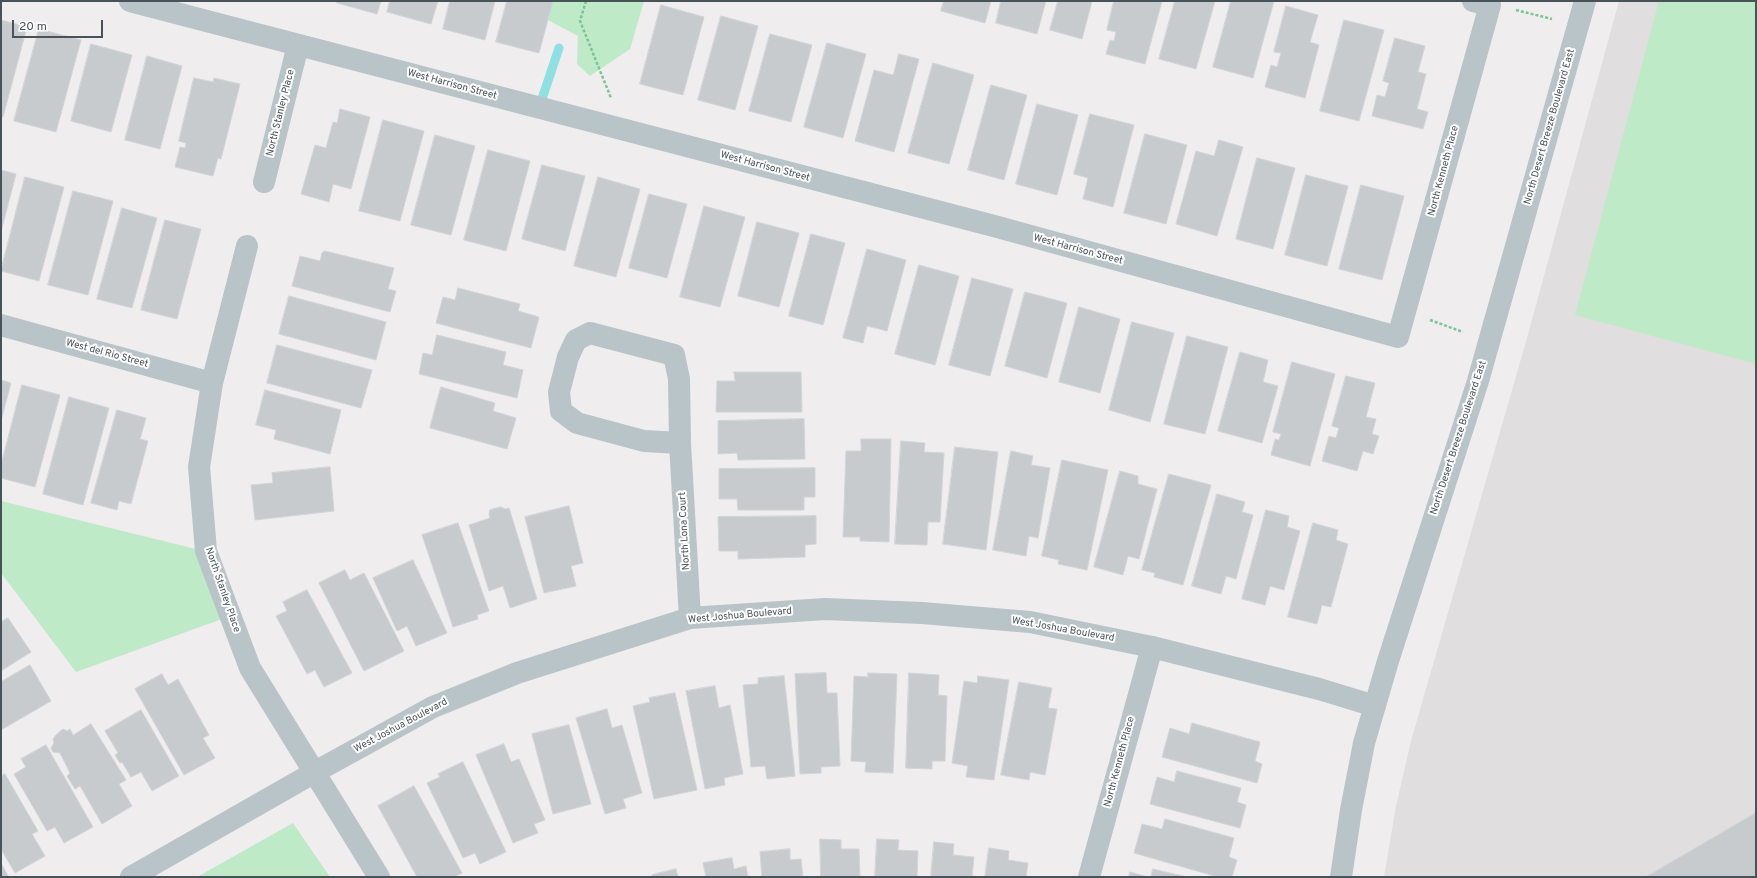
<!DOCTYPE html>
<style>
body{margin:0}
#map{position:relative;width:1757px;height:878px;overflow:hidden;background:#efeded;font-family:Overpass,sans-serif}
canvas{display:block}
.frame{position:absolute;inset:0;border:2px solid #475358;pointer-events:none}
.scale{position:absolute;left:12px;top:20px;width:91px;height:18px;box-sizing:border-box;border:2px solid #475358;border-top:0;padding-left:5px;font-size:12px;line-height:14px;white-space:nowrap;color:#475358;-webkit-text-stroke:3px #fff;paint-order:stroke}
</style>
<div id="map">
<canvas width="1757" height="878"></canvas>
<div class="frame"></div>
<div class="scale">20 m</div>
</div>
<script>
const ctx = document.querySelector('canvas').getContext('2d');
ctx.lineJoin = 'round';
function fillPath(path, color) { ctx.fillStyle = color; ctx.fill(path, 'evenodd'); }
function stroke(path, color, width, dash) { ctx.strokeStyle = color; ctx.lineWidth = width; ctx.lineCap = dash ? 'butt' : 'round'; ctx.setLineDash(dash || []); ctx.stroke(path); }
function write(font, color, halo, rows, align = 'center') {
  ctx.font = font + ' Overpass,sans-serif'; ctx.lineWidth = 4; ctx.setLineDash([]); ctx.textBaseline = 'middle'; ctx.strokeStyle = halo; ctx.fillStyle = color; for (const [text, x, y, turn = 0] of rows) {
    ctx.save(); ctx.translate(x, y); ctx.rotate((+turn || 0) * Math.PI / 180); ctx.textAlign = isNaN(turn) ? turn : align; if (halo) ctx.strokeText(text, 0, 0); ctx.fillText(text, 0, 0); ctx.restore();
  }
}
fillPath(new Path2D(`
 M1619 1H1756V877H1384L1396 806 1411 741 1527 338Z`), '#e0dede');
fillPath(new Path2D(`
 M552 1H644L630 49 590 76 577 64 578 36 548 20Z
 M1659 1H1756V364L1575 315Z
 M1 501 204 551 230 616 76 672 1 573Z
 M293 823 330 877H197Z`), '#beeac8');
stroke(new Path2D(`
 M539 108 559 48`), '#8fe0e3', 9);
const building = new Path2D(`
 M337 1H381L377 14 337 3Z
 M390 1H438L431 24 387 12Z
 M450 1H495L485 40 443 29Z
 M507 1H553L539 53 496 42Z
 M944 1H991L985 23 941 11Z
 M1001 1H1046L1037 34 996 23Z
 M1058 1H1092L1082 39 1050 30Z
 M1114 1H1162L1145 64 1106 54 1110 40 1114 41 1116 32 1107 30Z
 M1175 1H1215L1196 69 1159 59Z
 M1231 1H1274L1253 78 1213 67Z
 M661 5 704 17 683 95 640 84Z
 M1286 6 1318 15 1310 42 1319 45 1305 98 1265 87 1271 65 1277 67 1281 53 1274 52Z
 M721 16 758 26 735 110 698 100Z
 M1 20 27 27 3 117 1 116Z
 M1344 20 1384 30 1359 121 1320 111Z
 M39 29 81 40 56 132 14 121Z
 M770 34 812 45 791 122 749 111Z
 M1395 38 1425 46 1418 72 1426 74 1417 109 1428 112 1423 129 1372 116 1377 95 1385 97 1389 83 1383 81Z
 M827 43 866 54 843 138 804 127Z
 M91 44 132 55 111 132 71 121Z
 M899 54 919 59 894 152 855 141 874 70 893 75Z
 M147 56 182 66 160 149 125 140Z
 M933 63 974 75 949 164 908 153Z
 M194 78 213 82 214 78 240 84 221 159 218 158 213 176 175 167 180 147 185 148 186 143 179 141Z
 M991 85 1027 95 1004 180 968 170Z
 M1037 104 1078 115 1057 195 1016 184Z
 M340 109 370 117 351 189 333 184 329 202 301 194 315 145 326 148 333 122 337 123Z
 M1090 114 1134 125 1113 207 1083 199 1088 178 1074 174Z
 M383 120 424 131 400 221 359 211Z
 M1145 134 1187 145 1166 224 1124 213Z
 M435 135 475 146 451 235 411 225Z
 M1219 140 1243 147 1217 236 1176 224 1196 151 1214 156Z
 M488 150 530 161 506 251 464 240Z
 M1257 158 1295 168 1273 249 1236 239Z
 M542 165 585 176 565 251 522 239Z
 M1 170 16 174 1 232Z
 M1306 175 1348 186 1327 266 1285 255Z
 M25 177 64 187 39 281 1 271Z
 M598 177 640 189 616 277 574 266Z
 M1361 185 1404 196 1382 280 1339 269Z
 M73 191 113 201 88 295 48 285Z
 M649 194 687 204 667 278 629 268Z
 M704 206 745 217 720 307 680 297Z
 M122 208 157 218 132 308 97 299Z
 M165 220 201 229 177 319 141 310Z
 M757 222 799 233 779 307 738 296Z
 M811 234 845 243 823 325 789 316Z
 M867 249 906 260 887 331 867 326 863 343 843 338Z
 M325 251 394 268 388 289 396 291 390 312 292 286 300 256 320 261 322 253Z
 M919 265 959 276 935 365 895 354Z
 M972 278 1013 289 990 376 949 365Z
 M458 288 520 304 518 311 539 317 531 348 436 323 443 297 455 300Z
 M1025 292 1067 303 1047 378 1005 366Z
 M289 296 386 322 376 360 279 334Z
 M1079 307 1120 319 1100 393 1059 382Z
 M1132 322 1174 333 1150 422 1109 410Z
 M437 335 506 352 503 365 523 370 517 398 419 374 423 353 432 355Z
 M1187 336 1228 347 1205 434 1164 424Z
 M277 345 372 370 361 408 267 383Z
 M1240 352 1268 360 1263 382 1278 386 1262 443 1218 431Z
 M1292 362 1335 374 1310 466 1271 455 1275 439 1279 440 1281 434 1273 432Z
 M734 372H801L802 412H716L717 381H735Z
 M1346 376 1375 383 1366 417 1376 419 1372 434 1379 436 1373 454 1363 451 1357 471 1322 461 1329 436 1336 438 1339 428 1332 426Z
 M1 380 11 383 1 421Z
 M22 385 60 395 35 487 1 478V465Z
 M441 387 495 403 493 411 516 418 507 449 430 428Z
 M265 390 341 410 330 454 274 439 276 430 256 425Z
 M69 397 109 408 83 505 43 494Z
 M117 410 146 418 140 439 148 441 131 504 119 501 117 510 91 503Z
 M804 419 805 459 738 460 737 453 718 454V421Z
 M861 439H891L889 542 860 541V537H843L846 451H861Z
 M901 441 925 443 924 452 944 453 940 522H928L927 545 895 544Z
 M955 447 998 452 986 550 943 544Z
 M1011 451 1033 456 1031 465 1050 468 1038 538 1029 536 1026 556 993 550Z
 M1062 460 1108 470 1087 570 1058 564 1059 560 1042 556Z
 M330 467 334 511 255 520 251 485 273 483 272 473Z
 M815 468V497H804V510H738L737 499H719V469Z
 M1120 471 1138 476V484L1157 489 1139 559 1128 556 1123 575 1094 567Z
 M1169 474 1211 485 1183 585 1154 577 1155 573 1142 570Z
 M1217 494 1245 502 1242 512 1253 515 1236 579 1226 576 1221 594 1192 586Z
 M569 506 583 563 571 566 576 586 544 593 525 517Z
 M501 507 505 509 509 508 537 599 510 608 503 586 489 591 469 525 490 518 489 514 490 510Z
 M1266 510 1289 516 1287 527 1300 531 1284 590 1270 586 1265 605 1242 599Z
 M816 516V544L805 545V557L738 559V551H719L718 517Z
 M458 523 489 611 477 615 478 619 453 627 422 535Z
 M1313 523 1338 530 1336 540 1348 544 1331 607 1322 605 1317 624 1288 617Z
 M413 560 447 633 416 646 407 626 397 631 373 578Z
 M345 570 350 580 364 573 404 651 364 671 319 583Z
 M307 590 352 673 324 687 315 670 307 674 276 616 287 611 283 602Z
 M8 618 31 652 1 671V622Z
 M30 665 51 701 1 730V682Z
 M826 673 827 693H837L840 766 821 767V773L800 774 795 674Z
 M868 673 897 674 893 773 865 772 866 762 851 761 854 676 868 677Z
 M909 673 939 675 938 695 947 696 945 761H932V769L906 768Z
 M162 674 168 685 178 679 209 735 203 738 215 758 184 775 135 689Z
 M784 676 795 776 767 779 765 766 751 767 743 685 758 684V678Z
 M978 676 1009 680 994 780 966 777 968 766 952 763 964 681 977 683Z
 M1019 682 1052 688 1048 708 1057 709 1045 775 1030 772 1029 780 1001 775Z
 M715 686 719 708 730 705 743 774 724 778 725 785 705 789 686 691Z
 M675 693 697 790 654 799 633 706 650 702 649 698Z
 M607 709 612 728 622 725 642 793 623 799 626 808 605 814 576 718Z
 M141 710 179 776 152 791 141 772 131 777 122 762 120 763 115 755 118 753 105 731Z
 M1192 723 1260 742 1255 761 1262 764 1257 783 1162 757 1170 728 1189 734Z
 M91 724 126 780 119 784 132 806 102 824 80 786 75 789 67 776 70 773 60 753 53 752 51 748 54 743 53 739 56 735 63 729 67 731 70 729 73 735Z
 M569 725 591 804 553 814 532 734Z
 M504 744 511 762 519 759 545 820 534 824 538 833 513 843 476 755Z
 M46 745 93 827 64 843 55 827 47 831 14 774 26 767 21 759Z
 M463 762 506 852 480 864 475 853 463 858 427 783 440 777 438 774Z
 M1177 771 1241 788 1237 802 1246 805 1240 828 1150 804 1157 777 1174 782Z
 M5 774 38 831 32 834 45 856 15 873 1 849V776Z
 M414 786 462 873 454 877H417L378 806Z
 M1756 813V877H1646Z
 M1165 819 1234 838 1229 857 1237 860 1232 877H1218L1134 853 1142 824 1162 829Z
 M820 839 841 840V849H859L860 877H821Z
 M877 839 899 840 898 850 918 851 917 877H875Z
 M934 842 954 844 953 855 974 857 972 877H931Z
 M989 848 1009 851 1008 860 1028 863 1026 877H985Z
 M790 849V860L801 859 803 877H762L760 852Z
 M732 858 734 869 746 866 748 877H706L703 863Z
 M1 863 8 876 7 877H1Z
 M676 869 678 877H652V875Z
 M1153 869 1187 877H1151Z
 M1130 872 1148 877H1129Z`);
fillPath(building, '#c7cbce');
stroke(building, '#d1d4d8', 1);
stroke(new Path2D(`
 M586 1 580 21 611 98
 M1516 10 1552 19
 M1430 320 1463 332`), '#79c593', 2.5, [3, 2]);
stroke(new Path2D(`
 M130 1 994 226 1398 337 1490 5 1473 1
 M264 182 298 45
 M247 246 212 383 199 467 206 551 250 668 379 877
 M1 325 212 383
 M680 443 644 441 577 423 561 411 559 392 568 357 576 340 590 333 674 355 679 379 680 443 690 618
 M1089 877 1152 647`), '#b9c4c8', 22);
stroke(new Path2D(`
 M131 877 315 772 433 707 517 673 690 618 825 609 922 613 1030 622 1152 647 1319 689 1375 706
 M1341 877 1351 810 1364 743 1388 661 1478 381 1585 1`), '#b9c4c8', 22);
write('10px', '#475358', '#fff', [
 ["West Harrison Street",452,85,15],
 ["North Stanley Place",281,113,-76],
 ["North Desert Breeze Boulevard East",1550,127,-74],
 ["West Harrison Street",765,167,15],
 ["North Kenneth Place",1444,171,-75],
 ["West Harrison Street",1078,250,15],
 ["West del Rio Street",107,354,15],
 ["North Desert Breeze Boulevard East",1459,438,-72],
 ["North Lona Court",685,531,-93],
 ["North Stanley Place",222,590,71],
 ["West Joshua Boulevard",740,616,-5],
 ["West Joshua Boulevard",1063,630,10],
 ["West Joshua Boulevard",401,726,-28],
 ["North Kenneth Place",1120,762,-75]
]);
</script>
